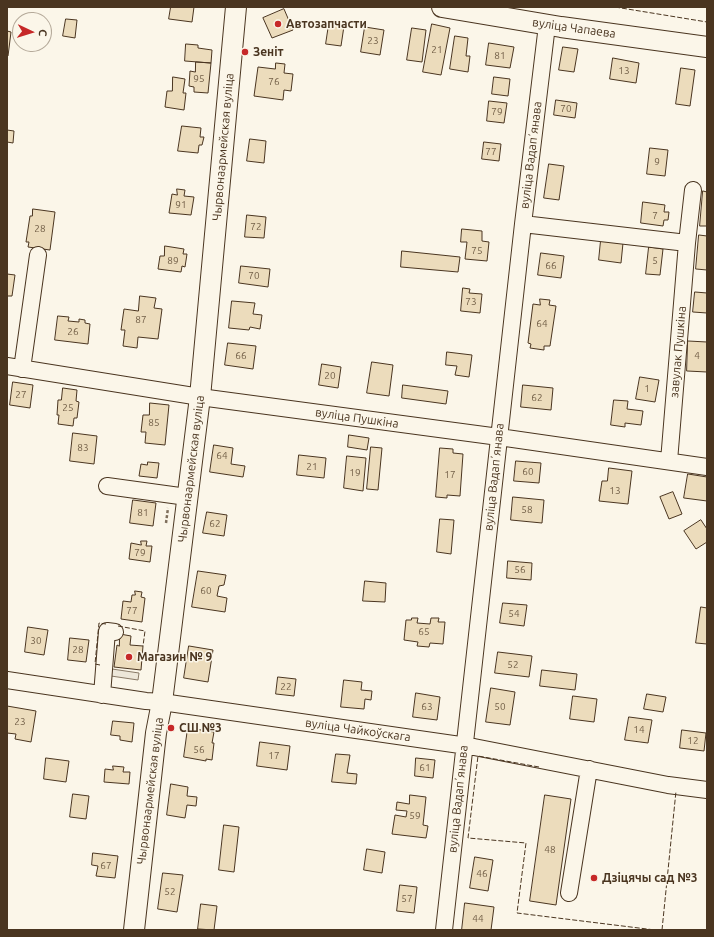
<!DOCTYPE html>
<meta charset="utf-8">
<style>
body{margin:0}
#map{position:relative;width:714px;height:937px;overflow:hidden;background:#fbf6e9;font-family:Ubuntu,sans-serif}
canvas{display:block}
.frame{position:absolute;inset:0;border:8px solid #4a3520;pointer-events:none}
.north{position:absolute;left:12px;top:12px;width:40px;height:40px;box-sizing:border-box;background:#fbf6e9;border:1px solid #b4a999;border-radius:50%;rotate:94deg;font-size:11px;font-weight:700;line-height:16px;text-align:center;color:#4a3520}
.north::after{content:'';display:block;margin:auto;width:14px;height:18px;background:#c62828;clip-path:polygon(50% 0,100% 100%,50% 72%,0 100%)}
</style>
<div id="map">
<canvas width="714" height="937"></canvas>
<div class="frame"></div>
<div class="north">С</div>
</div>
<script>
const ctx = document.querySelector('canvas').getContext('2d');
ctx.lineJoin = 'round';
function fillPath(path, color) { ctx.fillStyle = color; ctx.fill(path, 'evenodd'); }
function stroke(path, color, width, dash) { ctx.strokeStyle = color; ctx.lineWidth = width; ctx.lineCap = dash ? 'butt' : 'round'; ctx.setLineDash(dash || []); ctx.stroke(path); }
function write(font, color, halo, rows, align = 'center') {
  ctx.font = font + ' Ubuntu,sans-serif'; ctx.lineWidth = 3; ctx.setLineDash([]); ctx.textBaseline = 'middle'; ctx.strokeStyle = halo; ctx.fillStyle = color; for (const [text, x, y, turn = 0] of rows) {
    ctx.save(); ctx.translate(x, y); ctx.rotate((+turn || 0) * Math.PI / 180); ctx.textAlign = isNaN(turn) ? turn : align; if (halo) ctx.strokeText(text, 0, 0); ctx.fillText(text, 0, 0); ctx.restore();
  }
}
const parking = new Path2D(`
 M112 669 139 673 138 680 111 676Z`);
fillPath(parking, '#ede7d9');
stroke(parking, '#887966', 1);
const building = new Path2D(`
 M171 7H194L192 22 169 19Z
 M284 9 293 30 272 38 263 18Z
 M66 19 77 20 75 38 63 36Z
 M329 24 344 26 341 46 326 44Z
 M432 24 450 28 441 75 423 72Z
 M365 27 384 30 380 55 361 52Z
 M412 28 426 30 422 62 407 60Z
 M7 31 11 32 8 56H7Z
 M455 36 468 38 466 56H470L468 72 450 69Z
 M489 43 514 47 510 68 486 65Z
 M186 44 198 45V48L212 50 211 63 185 61Z
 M563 47 578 49 574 72 559 70Z
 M613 58 639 63 636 83 610 79Z
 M196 62 211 63 208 93 194 92V87L189 86 190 71 195 72Z
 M276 63 285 64 284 73 293 74 291 91 284 90 283 100 254 96 258 67 275 69Z
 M681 68 695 70 690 106 676 104Z
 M173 77 185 79 183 93H186L184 110 165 107 167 91H172Z
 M494 77 510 79 508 96 492 94Z
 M556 100 577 103 575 118 554 115Z
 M489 101 507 103 504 123 487 121Z
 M182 126 201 128 200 137H204L202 145H199L198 153 178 151Z
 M7 130 14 131 13 143 7 142Z
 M250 139 266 141 264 163 247 161Z
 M484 142 501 144 499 161 482 159Z
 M650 148 668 150 665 176 647 174Z
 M549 164 564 166 559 200 544 198Z
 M177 189 185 190 184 196 194 197 191 215 169 213 172 194 177 195Z
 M703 191 707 192V226H700Z
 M643 202 665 205 664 212H669L668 220H664L663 226 641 223Z
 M33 209 55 212 50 250 28 247 29 242H26L30 216H32Z
 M247 215 266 217 264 238 245 237Z
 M462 229 482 231V241L489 242 487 261 465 259 467 242H461Z
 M699 235 707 236V270L696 269Z
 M601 240 623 243 621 263 599 260Z
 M165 246 184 249 183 254H187L185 267 182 266 181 272 158 269 160 256H164Z
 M649 247 663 249 660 275 646 274Z
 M402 251 460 257 458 272 401 267Z
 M541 253 564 256 561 278 538 275Z
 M241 266 270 269 268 287 239 283Z
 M7 274 15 275 12 296H7Z
 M463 288 470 289 469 293 482 294 480 313 461 311Z
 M695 292 707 293V313L693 312Z
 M140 296 156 298 154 308 162 309 158 339 138 337 137 348 123 346 125 330H121L124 309 138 311Z
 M540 299 550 300 549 305 556 306 550 346H544V350L530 348 531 344 528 343 533 304 540 305Z
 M232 301 255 303 253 314 262 315 260 329 250 327 249 330 229 328Z
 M58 316 69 317 68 321 79 322V319L85 320V323L90 324 88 344 55 340Z
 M688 341 707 342V372L687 371Z
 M228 343 256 346 253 369 225 365Z
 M447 352 472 355 469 377 455 375 457 366 446 365Z
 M372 362 393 365 389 396 367 393Z
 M322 364 341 367 338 388 319 385Z
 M640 377 659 380 655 402 636 399Z
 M13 382 33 385 30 408 10 405Z
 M403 385 448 391 446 404 402 398Z
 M523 385 553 388 551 410 521 407Z
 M63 388 77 390 76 401 79 402 77 418H74L73 426 58 424 59 415H57L58 400H61Z
 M614 400 628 401 627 409 643 411 641 425 625 423V427L611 425Z
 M150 403 169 405 165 445 145 443 146 432H141L143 415H149Z
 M73 433 97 436 94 464 70 461Z
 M349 435 369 438 367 450 348 447Z
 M214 445 233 448 231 464 245 466 243 477 210 472Z
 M371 447 382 448 378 490 367 489Z
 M440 448 453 449V453L463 454 460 496 447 495V498L436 497Z
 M299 455 326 458 324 478 297 475Z
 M347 456 366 458 363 491 344 488Z
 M516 461 541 463 539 483 514 481Z
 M148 462 159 463 157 478 139 476 141 464 147 465Z
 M609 468 632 471 628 504 599 501 602 481H607Z
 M688 474 707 477V501L684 498Z
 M673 492 682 514 669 519 660 497Z
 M513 497 544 500 542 523 511 520Z
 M133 500 156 503 153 526 130 523Z
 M207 512 227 515 224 536 203 533Z
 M440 519 454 520 451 554 437 552Z
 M701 520 707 529V542L696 549 684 531Z
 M141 541H147L146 546H152L150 562 129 559 131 543 141 545Z
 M508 561 532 563 531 580 507 578Z
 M198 571 226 575 224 585 219 586 217 596 227 598 225 612 192 607Z
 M365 581 386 583 385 602 363 601Z
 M135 591 142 592 141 597 145 598 142 622 121 619 123 601 131 602 132 595H135Z
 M503 603 527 605 524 626 500 623Z
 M701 607 707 608V644L696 643Z
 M412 618H418L417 623 430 624 431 618H439L438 622H445L443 644 430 643 429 647 417 646 418 642 404 640 406 620H411Z
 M28 627 48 630 44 655 25 652Z
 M120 634 131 636 130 645 143 646 141 670 114 667 117 645 119 646Z
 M70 638 89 640 86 662 68 660Z
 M189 646 213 650 208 682 184 678Z
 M498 652 532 656 529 677 495 673Z
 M542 670 577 674 575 690 540 686Z
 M278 677 296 679 294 696 276 694Z
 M344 680 362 682 361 690 372 691 371 700 365 699 364 709 341 707Z
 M491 688 515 692 510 725 486 722Z
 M416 693 440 697 437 720 413 717Z
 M647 694 666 697 663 712 644 709Z
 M573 696 597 699 594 722 570 719Z
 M7 706 36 711 31 742 15 739 16 734 7 733Z
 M629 717 652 720 648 743 625 740Z
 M113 721 134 723 132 742 120 740V736L111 735Z
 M188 728 214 732 212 743H214L212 760 206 759V761L184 757Z
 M682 730 706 733 704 751 680 748Z
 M260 742 290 746 287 770 257 766Z
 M336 754 350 755 347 773 357 774 356 784 332 782Z
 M46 758 69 761 66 782 44 779Z
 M416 758 435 760 433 778 415 776Z
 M113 766 124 767 123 772H130L129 784 104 782 105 769 113 770Z
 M171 784 188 787 187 796 197 797 196 806 187 805 185 818 167 815Z
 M73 794 89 796 86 819 70 817Z
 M410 795 426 797 423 825 428 826 426 838 392 834 395 815 406 817 407 811 396 810 397 802 409 804Z
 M545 795 571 799 556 905 530 901Z
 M224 825 239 827 234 872 219 870Z
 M367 849 385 852 382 873 364 870Z
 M93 853 118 856 115 878 96 876 98 866 92 865Z
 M475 857 493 860 488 891 470 888Z
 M163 873 183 875 177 912 158 909Z
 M400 885 417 887 414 913 397 911Z
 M465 903 494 907 491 930H462Z
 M201 904 217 906 214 930 198 929Z`);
fillPath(building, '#ecdcbc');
stroke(building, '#4a3520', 1);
const minor = new Path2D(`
 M523 224 687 243 669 461
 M687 243 693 190
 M7 366 200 397 499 437 707 467
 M22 369 38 255
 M107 486 187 497
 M7 680 146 701 162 702 474 747 668 785 707 790
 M102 695 107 631 115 632
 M569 893 589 769
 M444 930 523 224 547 25`);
const major = new Path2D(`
 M442 7 561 27 707 47
 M134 930 156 733 162 702 200 397 236 7`);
stroke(minor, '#4a3520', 18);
stroke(major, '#4a3520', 22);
stroke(new Path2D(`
 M166 523 168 508`), '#7f6f5c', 2.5, [3, 2]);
stroke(minor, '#fbf6e9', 16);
stroke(major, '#fbf6e9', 20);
stroke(new Path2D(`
 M615 7 707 22
 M118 626 145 631 143 646
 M100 665 95 664 99 623 106 624
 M539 767 478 756 468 838 526 843 517 913 655 930
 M662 930 676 791`), '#4a3520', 1, [5, 2]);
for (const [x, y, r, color] of [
 [278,24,4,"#c62828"],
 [245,52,4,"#c62828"],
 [129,657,4,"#c62828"],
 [171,728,4,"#c62828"],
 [594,878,4,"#c62828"]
]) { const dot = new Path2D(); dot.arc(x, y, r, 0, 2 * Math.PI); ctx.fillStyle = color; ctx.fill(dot); stroke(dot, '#fbf6e9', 1.5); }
write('10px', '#725f47', null, [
 ["23",373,41],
 ["21",437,50],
 ["81",500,56],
 ["13",624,71],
 ["95",199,79],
 ["76",274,82],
 ["70",566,109],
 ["79",497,112],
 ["77",491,152],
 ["9",657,162],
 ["91",181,205],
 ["7",655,216],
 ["72",256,227],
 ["28",40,229],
 ["75",477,251],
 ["89",173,261],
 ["5",655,261],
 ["66",551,266],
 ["70",254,276],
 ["73",471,302],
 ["87",141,320],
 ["64",542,324],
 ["26",73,332],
 ["66",241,356],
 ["4",697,356],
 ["20",330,376],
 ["1",647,389],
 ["27",21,395],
 ["62",537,398],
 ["25",68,408],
 ["85",154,423],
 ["83",83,448],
 ["64",222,456],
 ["21",312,467],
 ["60",528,472],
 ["19",355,473],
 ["17",450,475],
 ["13",615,491],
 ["58",527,510],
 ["81",143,513],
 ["62",215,524],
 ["79",140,553],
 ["56",520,570],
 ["60",206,591],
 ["77",132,611],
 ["54",514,614],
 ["65",424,632],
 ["30",36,641],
 ["28",78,650],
 ["52",513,665],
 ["22",286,687],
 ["63",427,707],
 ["50",500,707],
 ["23",20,722],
 ["14",639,730],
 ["12",693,741],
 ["56",199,750],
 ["17",274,756],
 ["61",425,768],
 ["59",415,816],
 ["48",550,850],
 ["67",106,866],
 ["46",482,874],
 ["52",170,892],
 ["57",407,899],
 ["44",478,919]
]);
write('bold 12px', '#4a3520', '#fbf6e9', [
 ["Автозапчасти",286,24],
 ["Зеніт",253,52],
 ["Магазин № 9",137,657],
 ["СШ №3",179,728],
 ["Дзіцячы сад №3",602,878]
], 'left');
write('12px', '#4a3520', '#fbf6e9', [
 ["вуліца Чапаева",574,28,8],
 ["Чырвонаармейская вуліца",223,147,-85],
 ["вуліца Вадапʼянава",531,155,-83],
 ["завулак Пушкіна",678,352,-85],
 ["вуліца Пушкіна",357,418,8],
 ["Чырвонаармейская вуліца",191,469,-83],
 ["вуліца Вадапʼянава",494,477,-84],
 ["вуліца Чайкоўскага",358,730,8],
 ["Чырвонаармейская вуліца",150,791,-83],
 ["вуліца Вадапʼянава",458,799,-84]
]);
</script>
